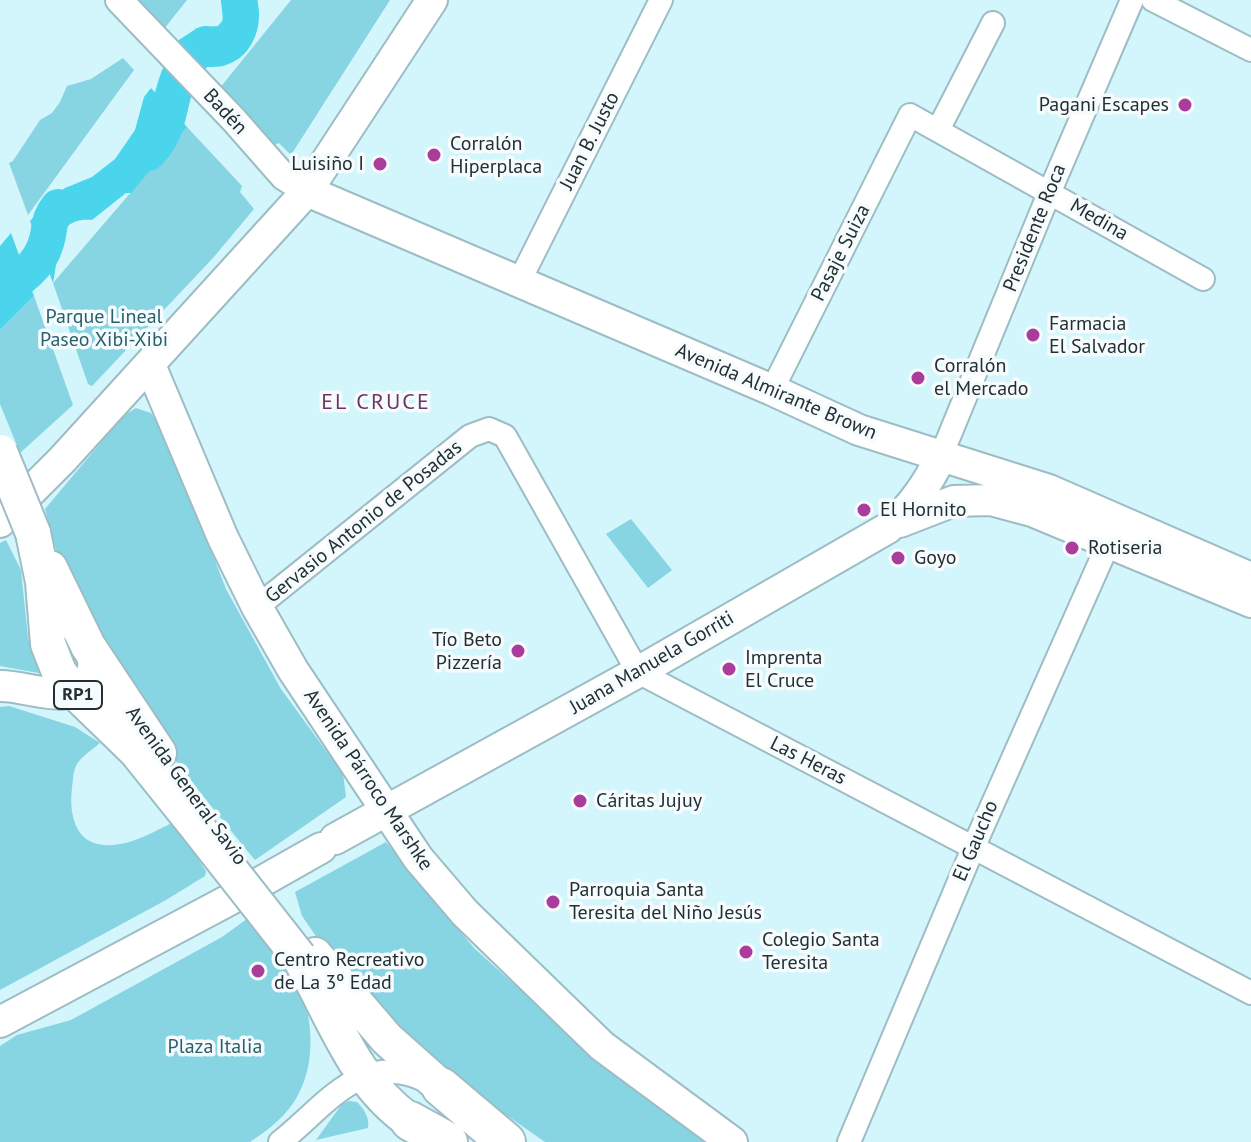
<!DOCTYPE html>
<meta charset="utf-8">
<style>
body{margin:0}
canvas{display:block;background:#d3f5fc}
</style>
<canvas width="1251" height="1142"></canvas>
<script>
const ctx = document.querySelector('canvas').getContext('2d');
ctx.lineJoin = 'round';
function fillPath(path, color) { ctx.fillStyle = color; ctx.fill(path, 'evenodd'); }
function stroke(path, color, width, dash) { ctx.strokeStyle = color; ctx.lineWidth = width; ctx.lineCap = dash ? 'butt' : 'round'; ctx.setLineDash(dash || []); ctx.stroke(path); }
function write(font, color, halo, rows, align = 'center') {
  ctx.font = font + ' "PT Sans",sans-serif'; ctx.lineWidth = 7; ctx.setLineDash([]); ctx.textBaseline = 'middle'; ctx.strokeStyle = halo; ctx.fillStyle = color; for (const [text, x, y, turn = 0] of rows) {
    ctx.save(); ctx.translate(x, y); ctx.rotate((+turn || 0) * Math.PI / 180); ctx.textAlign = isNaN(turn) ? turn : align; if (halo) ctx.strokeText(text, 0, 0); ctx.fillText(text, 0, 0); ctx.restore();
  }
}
fillPath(new Path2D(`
 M137 0H187L164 29Z
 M291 0H390L291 155 279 143 272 146 219 89Z
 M123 58 134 70 28 215 9 163 13 161 40 120 52 113 60 102 67 86 91 79Z
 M187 127 242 186 240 192 254 209 213 258 92 386 88 384 53 283Z
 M34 296 73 405 20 453 0 404V330Z
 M136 408 151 413 168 439 226 589 281 689 343 774 346 797 255 860C170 755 75 644 45 509L123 416Z
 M631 519 672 570 648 588 606 534Z
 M6 540 21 570 28 638 44 674 0 666V543Z
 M9 706 75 727 100 743C93 749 82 756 77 764 73 770 73 781 72 788 69 812 74 843 104 845 129 847 153 832 174 822L206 871 205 876 166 900 0 990V707Z
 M386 842 474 948 568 1033 704 1142H545L440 1069 354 991 302 916 295 892Z
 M251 916C265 934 286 954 295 975 312 1011 318 1058 298 1095 288 1115 268 1130 250 1142H0V1046L17 1035 71 1020 222 937Z
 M349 1101 357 1102C364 1109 370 1118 368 1128L316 1140 342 1104Z`), '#87d4e3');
fillPath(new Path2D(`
 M221 0H257C262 26 254 56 226 65 218 68 208 66 199 68L176 42 197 28 218 26 223 20Z
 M151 88 187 127 131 193H126L92 220C52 216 60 256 53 283L30 221 53 196 65 188 92 177 115 159 135 130 144 97Z
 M11 233 34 296 0 330V246Z`), '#4bd5ed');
stroke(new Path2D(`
 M148 153C173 129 167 99 181 72 186 60 197 52 206 44 237 50 245 25 239 0
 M0 288C20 282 40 264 46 243 51 228 47 221 58 207`), '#4bd5ed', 36);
const minor = new Path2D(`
 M1153 0 1251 50
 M938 130 993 23
 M519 282 661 0
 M772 390 910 115 1203 279
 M941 456 1050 191 1132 0
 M257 607 470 436 489 429 505 436 638 672 1251 993
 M280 1142C324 1108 360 1051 422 1079
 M849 1142 974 846 1109 542`);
const tertiary = new Path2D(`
 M119 0 234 120 284 177 307 191`);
const secondary = new Path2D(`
 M307 191 772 390 859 430 1049 490 1251 578
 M150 365 223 538 257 607 293 670 418 858 465 913 602 1046 732 1142
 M0 522 62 460 307 191 432 0
 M900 522 954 501 991 500 1032 511 1251 602
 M0 686C28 685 72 709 90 677 96 666 93 656 88 646
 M335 839 638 672 888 528C911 508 928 484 941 456
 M0 1022 229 900 321 848`);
const primary = new Path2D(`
 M33 533 43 582 48 644 59 672 72 689 136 751 193 822
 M50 568 88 646 159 753
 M315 955 387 1039 441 1087
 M299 957C333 1015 353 1081 410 1121`);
const motorway = new Path2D(`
 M441 1087 506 1142
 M410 1121 448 1142`);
stroke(minor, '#9dbdc4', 26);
stroke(tertiary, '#9dbdc4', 30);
stroke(secondary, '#9dbdc4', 34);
stroke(primary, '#9dbdc4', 38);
stroke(motorway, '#9dbdc4', 42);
stroke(minor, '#fff', 22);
stroke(tertiary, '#fff', 26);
stroke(secondary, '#fff', 30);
stroke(primary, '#fff', 34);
stroke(motorway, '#fff', 38);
const primaryBridge = new Path2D(`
 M0 452 33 533
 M193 822 299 957`);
stroke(primaryBridge, '#9dbdc4', 38, []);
stroke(primaryBridge, '#fff', 34);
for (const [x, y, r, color] of [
 [1185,105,8,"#aa3d9c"],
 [434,155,8,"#aa3d9c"],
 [380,164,8,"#aa3d9c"],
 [1033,335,8,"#aa3d9c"],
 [918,378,8,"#aa3d9c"],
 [864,510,8,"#aa3d9c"],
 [1072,548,8,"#aa3d9c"],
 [898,558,8,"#aa3d9c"],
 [518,651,8,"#aa3d9c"],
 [729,669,8,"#aa3d9c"],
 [580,801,8,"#aa3d9c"],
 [553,902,8,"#aa3d9c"],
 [746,952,8,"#aa3d9c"],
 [258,971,8,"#aa3d9c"]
]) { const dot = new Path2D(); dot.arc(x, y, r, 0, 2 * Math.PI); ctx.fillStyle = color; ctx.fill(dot); stroke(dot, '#f6fcfe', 3); }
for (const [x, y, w] of [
 [78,695,48]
]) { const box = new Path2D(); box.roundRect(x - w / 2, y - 14, w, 28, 6); ctx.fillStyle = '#f6fcfe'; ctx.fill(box); stroke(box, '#232f32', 2); }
write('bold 18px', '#232f32', null, [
 ["RP1",78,695]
]);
write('20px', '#232f32', '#f6fcfe', [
 ["Pagani Escapes",1169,105,"right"],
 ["Corralón",450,144],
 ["Hiperplaca",450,167],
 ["Luisiño I",364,164,"right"],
 ["Farmacia",1049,324],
 ["El Salvador",1049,347],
 ["Corralón",934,366],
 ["el Mercado",934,389],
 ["El Hornito",880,510],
 ["Rotiseria",1088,548],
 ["Goyo",914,558],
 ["Tío Beto",502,640,"right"],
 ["Pizzería",502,663,"right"],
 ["Imprenta",745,658],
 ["El Cruce",745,681],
 ["Cáritas Jujuy",596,801],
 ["Parroquia Santa",569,890],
 ["Teresita del Niño Jesús",569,913],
 ["Colegio Santa",762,940],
 ["Teresita",762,963],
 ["Centro Recreativo",274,960],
 ["de La 3º Edad",274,983]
], 'left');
write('20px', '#232f32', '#f6fcfe', [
 ["Badén",225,112,47],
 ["Juan B. Justo",590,141,-63],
 ["Medina",1099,220,30],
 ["Presidente Roca",1035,228,-68],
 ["Pasaje Suiza",841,253,-63],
 ["Avenida Almirante Brown",776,392,23],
 ["Gervasio Antonio de Posadas",364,522,-39],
 ["Juana Manuela Gorriti",652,663,-30],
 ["Las Heras",808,761,27],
 ["Avenida Párroco Marshke",368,780,56],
 ["Avenida General Savio",186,786,54],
 ["El Gaucho",976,841,-67]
]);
write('20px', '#28606a', '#f6fcfe', [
 ["Parque Lineal",104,317],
 ["Paseo Xibi-Xibi",104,340],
 ["Plaza Italia",215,1047]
]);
ctx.letterSpacing = '2px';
write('22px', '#6c3564', '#f6fcfe', [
 ["EL CRUCE",376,403]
]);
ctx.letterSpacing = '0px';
</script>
